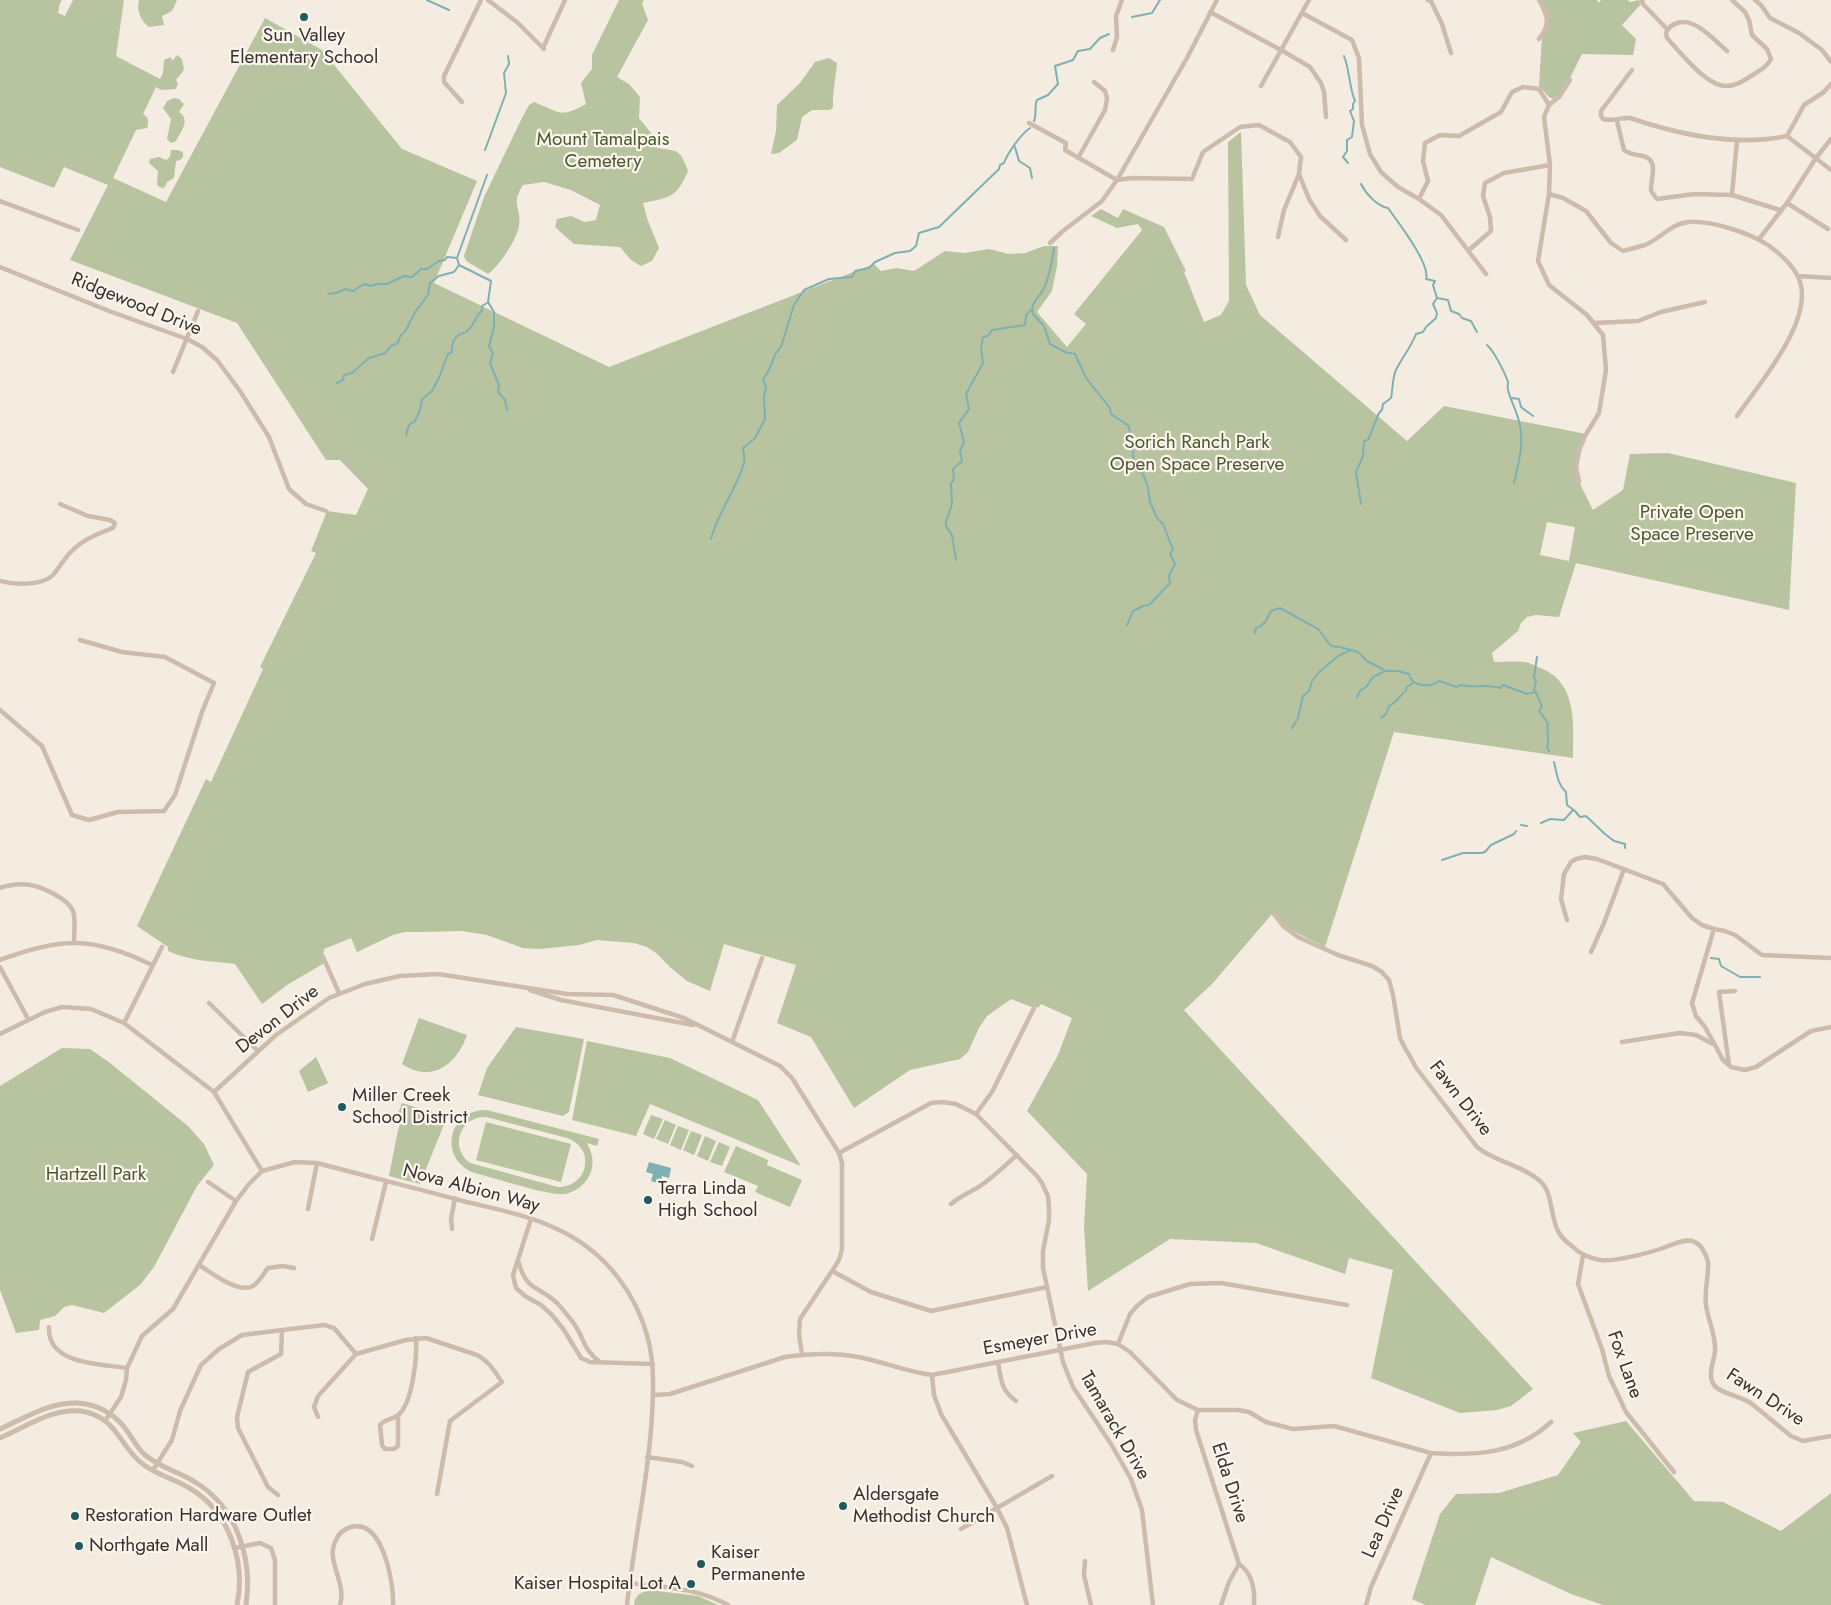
<!DOCTYPE html>
<style>
body{margin:0}
canvas{display:block;background:#f4ebe1}
</style>
<canvas width="1831" height="1605"></canvas>
<script>
const ctx = document.querySelector('canvas').getContext('2d');
ctx.lineJoin = 'round';
function fillPath(path, color) { ctx.fillStyle = color; ctx.fill(path, 'evenodd'); }
function stroke(path, color, width, dash) { ctx.strokeStyle = color; ctx.lineWidth = width; ctx.lineCap = dash ? 'butt' : 'round'; ctx.setLineDash(dash || []); ctx.stroke(path); }
function write(font, color, halo, rows, align = 'center') {
  ctx.font = font + ' Jost,sans-serif'; ctx.lineWidth = 4.5; ctx.setLineDash([]); ctx.textBaseline = 'middle'; ctx.strokeStyle = halo; ctx.fillStyle = color; for (const [text, x, y, turn = 0] of rows) {
    ctx.save(); ctx.translate(x, y); ctx.rotate((+turn || 0) * Math.PI / 180); ctx.textAlign = isNaN(turn) ? turn : align; if (halo) ctx.strokeText(text, 0, 0); ctx.fillText(text, 0, 0); ctx.restore();
  }
}
fillPath(new Path2D(`
 M0 0H62L60 3 58 13 65 16 73 0H124L116 56 160 79 163 73 164 60 171 57 172 61 177 55 182 59 184 70 176 80 178 84 176 89 161 90 156 87 143 114C149 118 149 122 147 128L136 130 113 178 166 202 265 18 322 50 402 149 477 181 434 283 609 367 874 264 881 271 896 268 914 271 945 251 964 253 989 249 1009 254 1025 253 1044 246H1058L1057 266 1052 291 1037 312 1067 347 1086 324 1074 314 1142 230 1138 224 1117 228 1091 216 1101 209 1118 218 1123 209 1164 227 1186 271 1184 272 1204 322 1221 315 1229 301 1228 142 1241 132 1246 285 1260 315 1407 441 1444 406 1586 434 1576 467 1579 482 1593 510 1623 490 1630 454 1668 453 1796 483 1789 610 1576 563 1559 617 1536 615 1527 617 1521 623 1518 631 1492 653 1494 662C1504 662 1515 661 1525 662 1531 663 1537 667 1543 669 1578 685 1573 725 1573 758L1394 732 1325 947 1283 926 1272 914 1212 984 1184 1010 1533 1389 1511 1406 1497 1410 1460 1413 1371 1378 1393 1270 1349 1258 1345 1274 1256 1243 1170 1239 1088 1291 1084 1226 1087 1174 1027 1111 1058 1055 1072 1018 1041 1004 1039 1007 1034 1008 1011 999 987 1016 979 1028 968 1052 960 1059 910 1070 854 1108 811 1037 777 1023 796 965 724 944 710 991 687 981 671 968 656 953 647 947 634 943 597 940 579 945 540 949 523 948 487 935 462 931 422 932H405L393 935 357 952 351 938 324 949 323 957 326 962 287 985 262 1004 235 964C211 961 190 961 168 951V947L137 926 206 779 211 782 263 669 260 667 316 553 311 551 327 511 356 515 368 489 340 460H326L237 323 70 260 108 185 64 167 54 188 0 167ZM1547 522 1575 527 1569 561 1540 555Z
 M139 0H177L172 11 162 16 164 25 149 27C141 21 136 10 139 0Z
 M619 0H644L642 4 648 20 617 77 629 84 640 97 639 118 651 133 657 148C680 151 680 150 688 171 676 198 671 197 643 203L648 221 659 248 652 261 641 266 631 260 620 247 574 244 555 227 557 219 571 216 585 222 596 220 600 205 571 190 544 182 523 185C510 205 522 207 519 226 516 241 500 265 488 274L466 261 464 256 484 197 521 120 529 105 534 102C560 112 559 119 586 104L581 83 592 69V55Z
 M1539 0H1597L1599 3 1601 0H1628L1630 2 1639 0 1641 4 1622 25 1636 39 1633 55 1582 54 1564 90 1553 99 1549 97 1539 86 1542 36 1547 21Z
 M829 58 837 63C836 78 832 92 833 107L830 110H812L802 117 797 140 779 153 771 154 776 131 777 105 800 83 815 62Z
 M174 98 179 99 184 104 179 112C191 120 181 131 176 141L171 143 167 139 171 119 163 108 167 101Z
 M171 150H178L183 152V157L180 160 176 161 174 178 167 182 164 188 159 187 157 184 158 171 149 163 150 159 159 157 166 160 170 157Z
 M419 1018 467 1035C457 1064 432 1084 402 1064Z
 M516 1027 584 1039 569 1112 563 1116 478 1095 487 1068Z
 M587 1041 670 1058 758 1100 801 1166 650 1104 636 1136 572 1120Z
 M62 1048 90 1049 110 1063 188 1126 204 1144 214 1165 197 1186 154 1267 140 1285 104 1313 72 1305 64 1307 55 1316 40 1320 39 1330 16 1333 0 1290V1086Z
 M316 1057 328 1083 308 1092 299 1071Z
 M402 1103 447 1117 420 1184 389 1176 398 1130 401 1122 396 1119Z
 M487 1110 599 1139 597 1146 587 1143C593 1154 595 1165 589 1176 585 1185 575 1192 565 1194 548 1196 495 1178 475 1173 438 1160 447 1109 487 1110ZM486 1117 567 1138C596 1148 589 1187 558 1187L470 1163C449 1147 460 1116 486 1117Z
 M651 1115 663 1119 654 1139 643 1134Z
 M665 1120 676 1125 668 1144 656 1139Z
 M486 1122 571 1144 561 1182 476 1160Z
 M678 1126 689 1130 681 1150 670 1145Z
 M691 1131 702 1135 694 1155 683 1150Z
 M705 1136 716 1141 708 1161 697 1156Z
 M719 1142 730 1147 722 1166 710 1162Z
 M736 1146 768 1160 767 1165 802 1180 790 1207 755 1192 758 1186 724 1172Z
 M1626 1421 1694 1501 1723 1502 1781 1531 1831 1493V1605H1603L1571 1594 1491 1557 1475 1605H1425L1412 1599 1440 1514 1456 1494 1499 1493 1558 1475 1581 1442 1573 1433Z
 M650 1590 698 1596 718 1605H634C635 1595 641 1592 650 1590Z`), '#b8c4a0');
fillPath(new Path2D(`
 M649 1162 671 1168 669 1178 662 1176 661 1184 651 1181 653 1174 646 1172Z`), '#7fb0b2');
stroke(new Path2D(`
 M427 0 449 10
 M1132 17 1152 13 1160 0
 M1344 56C1350 71 1349 87 1355 101L1353 104V109L1350 111 1354 121 1352 137 1347 140V151L1343 157 1348 163
 M1034 121C1037 114 1034 107 1037 100L1048 95 1058 84 1055 66 1073 60 1078 51 1090 49 1100 38 1109 34
 M1015 147 1019 161 1030 168 1032 178
 M485 150 506 93 504 73 509 64 508 56
 M487 175 457 258 459 265 491 281 488 302 494 312V327L489 346 493 354 490 363 499 385 498 392 505 400 507 410
 M1054 248C1053 257 1048 282 1043 290 1038 299 1030 303 1033 314L1044 326 1050 344 1065 352 1075 354 1086 378 1110 408 1111 414 1129 426 1130 435 1125 440 1133 451 1134 469 1143 474 1148 487 1150 502 1157 518 1163 524 1173 550 1170 554 1175 564 1169 576 1170 583 1149 605 1143 606 1133 611 1127 625
 M328 294 336 293 346 289 353 291 364 284 371 286 377 284H387L404 276 412 277 421 269H427L439 261 445 260 447 257 457 258
 M1437 298 1448 300 1451 311 1459 314 1462 318 1471 321 1477 332
 M1487 345C1494 351 1505 373 1508 382 1508 385 1507 387 1508 390 1511 402 1518 413 1520 426 1524 445 1518 465 1514 483
 M337 383 343 380 344 375 352 373 369 358 385 353 392 345 397 344 401 335 405 332 415 312 428 295 430 283 439 276 454 272 459 265
 M1512 398 1519 399 1521 407 1533 416
 M406 435 409 425 415 421 420 410 422 399 432 391 439 378 448 354 452 352C452 349 452 343 454 340 457 334 463 334 467 331 475 325 475 316 482 311V306L487 303
 M1361 504 1356 472 1363 456 1364 441 1368 440 1379 413 1382 410 1383 404 1391 398C1393 389 1392 379 1396 370 1402 358 1411 347 1416 334L1423 332 1426 327 1436 318 1437 313 1433 304 1437 298 1433 285 1435 281 1426 279C1431 264 1397 221 1388 208 1377 206 1366 194 1361 184
 M711 539C718 512 736 490 744 463 745 459 744 453 743 448L755 438 765 419 764 397 766 387 763 379C773 369 771 355 781 347L794 305 804 290 829 279 852 277 855 271 869 268 875 262 895 253 910 251 916 246 919 233 939 227 999 169 1000 165 1004 163C1007 154 1021 134 1030 128
 M956 560 952 535 946 526V521L952 504 951 484 954 479 953 469 962 461 960 451 964 442 959 423 969 409 966 394 983 363 981 349 983 337 988 336 992 330 1025 325 1026 315 1031 310
 M1255 633 1256 628C1265 625 1267 619 1271 611L1280 608 1318 629 1331 646 1340 647 1358 652 1367 661 1386 671H1398L1409 674C1412 687 1430 688 1439 681L1457 687 1460 685C1473 688 1487 684 1500 688L1503 685 1527 694 1535 692
 M1537 657 1534 677 1536 682 1534 689C1537 695 1540 700 1542 708L1539 710 1548 724C1546 731 1550 740 1547 747L1549 751
 M1357 697 1360 691 1367 686 1373 677 1385 671
 M1381 718 1386 714 1389 706C1395 704 1400 695 1406 691L1407 687 1413 683
 M1292 728 1298 718 1303 696 1309 691 1312 681 1318 673 1338 656 1351 650
 M1554 762C1557 773 1557 784 1566 792L1567 805 1575 811 1580 817 1586 816 1605 834 1614 841 1625 844V848
 M1541 823 1550 819 1564 820 1573 810
 M1521 825 1527 826
 M1442 860 1463 853H1481L1485 852 1491 845 1514 834 1516 831
 M1711 958 1719 959 1721 966 1740 977H1760`), '#7fb0b2', 2);
stroke(new Path2D(`
 M488 0 518 23 544 49
 M1428 0 1431 1 1442 24 1451 53
 M1539 0C1548 16 1551 24 1539 39
 M1642 0 1643 4 1667 29
 M1755 0 1761 5 1770 18 1799 33 1822 50 1831 62
 M1210 12 1281 50 1310 67 1321 83 1324 92 1326 117
 M1302 13 1352 40 1359 58 1362 125 1370 154 1381 172 1398 187 1419 199 1441 215 1486 274
 M543 48 565 0
 M1113 50 1117 37 1116 16 1122 0
 M1727 51C1714 40 1695 17 1677 23 1671 25 1668 28 1666 33L1667 38C1680 52 1706 86 1726 86 1736 86 1743 81 1751 76 1759 71 1767 67 1771 59L1767 49 1752 35 1749 20 1745 12 1732 0
 M1632 70 1601 111V116L1603 119C1613 122 1621 117 1630 118 1680 135 1735 147 1787 136L1831 170
 M1570 80 1559 97 1549 105 1544 117 1550 165 1549 194 1538 261 1549 285 1587 315 1603 335 1606 370 1599 413 1585 436 1579 451 1576 467 1579 482
 M1261 86 1309 0
 M462 102 444 82V76L481 0
 M1617 121 1624 150C1630 155 1636 154 1643 156 1660 160 1650 180 1651 191L1657 199 1694 194 1732 195 1780 210
 M1029 123 1066 143 1065 150 1117 180 1132 178 1192 179 1203 152 1240 127 1259 125 1290 142 1301 157 1299 174 1309 199 1320 216 1346 240
 M1787 136 1804 105 1824 92 1831 84
 M1078 158 1105 110 1107 98 1105 91 1094 82
 M1549 194 1563 198 1586 211 1611 243 1623 251C1630 249 1638 247 1645 245 1660 239 1672 223 1689 222 1710 220 1750 233 1768 245 1779 253 1791 263 1797 275 1820 315 1758 385 1737 416
 M1732 195 1737 140
 M1419 199 1428 181 1423 161 1425 143 1440 135 1459 136 1501 112 1512 92 1523 87 1539 89 1549 105
 M0 201 78 230
 M1787 203 1828 229
 M1278 237 1284 210 1299 174
 M1759 239 1787 203 1816 158 1831 139
 M1050 243 1063 231 1102 201 1117 180 1187 58 1217 0
 M1469 250 1491 231 1490 217 1483 196 1485 183 1504 173 1550 165
 M0 267 109 311 187 339 202 347 217 360 240 391 269 437 289 489 306 504 326 511
 M1798 276 1831 278
 M1594 323 1638 321 1661 312 1705 302
 M173 372 198 311
 M0 581C14 585 42 586 53 575 61 566 66 555 75 548 86 538 100 533 113 528L115 523 110 520 88 516 60 504
 M0 710 42 746 72 815 89 820 118 812 164 811 175 795 202 712 214 683 165 657 122 652 80 640
 M0 888C22 880 40 885 59 897 65 901 70 904 73 911 76 919 74 933 74 942
 M1274 914 1283 926 1298 937 1338 955 1372 966 1382 972 1389 980 1393 995 1400 1038 1405 1048 1417 1069 1477 1147C1495 1162 1522 1165 1540 1181 1553 1192 1550 1216 1558 1231 1561 1238 1567 1242 1573 1247 1581 1255 1589 1258 1600 1260 1614 1262 1649 1253 1663 1248 1672 1245 1682 1239 1692 1241 1701 1243 1706 1254 1708 1262 1709 1276 1704 1290 1706 1305 1708 1320 1716 1335 1715 1351 1714 1362 1707 1375 1714 1385 1719 1393 1743 1397 1752 1404L1791 1436 1803 1441 1831 1436
 M1567 920 1561 899 1564 874 1571 862 1576 859 1585 857 1597 859 1663 884 1692 918 1702 925 1714 929 1725 931 1735 935 1762 955 1831 958
 M1714 929 1692 1003 1696 1016 1705 1027 1715 1045
 M1591 952 1604 923 1624 869
 M323 957 339 993
 M0 960C61 937 93 936 152 965
 M0 967 28 1019
 M530 990 561 1000 693 1025
 M209 1003 258 1051
 M124 1023 162 947
 M0 1034 45 1012 62 1007 91 1009 124 1023 214 1092 262 1171
 M732 1042 762 958
 M1622 1042 1680 1033 1696 1035 1715 1045 1723 1060 1731 1067 1745 1070 1756 1067 1811 1031 1831 1027
 M1729 1065 1719 992 1735 991
 M214 1092 276 1035 329 998 365 984 400 976 438 974 567 994 613 995 684 1018 780 1066 792 1078 839 1153 842 1163V1249L839 1260 832 1271 800 1319 799 1335 802 1354
 M976 1114 992 1092 1034 1008
 M839 1153 931 1103 942 1102 956 1104 976 1114 1037 1176 1042 1183 1048 1196 1049 1208V1220L1043 1251V1268L1063 1362 1073 1387 1111 1444 1131 1479 1142 1510 1153 1605
 M208 1182 236 1201
 M951 1204C959 1197 968 1193 977 1188 992 1179 1004 1166 1017 1155
 M308 1209 317 1163
 M531 1219 513 1275 516 1288 525 1296 541 1305 552 1315 564 1330 581 1358 590 1362 653 1364
 M452 1229 451 1219 455 1198
 M372 1239 386 1182
 M1583 1255 1578 1284 1602 1349 1609 1376 1626 1412 1674 1472
 M519 1263C526 1291 539 1286 557 1303 563 1309 567 1315 572 1321 585 1337 581 1348 600 1362
 M199 1265C212 1273 238 1294 253 1286 259 1283 264 1273 268 1268L283 1266 294 1268
 M832 1271 871 1292 931 1311 1047 1287
 M49 1327C47 1365 101 1364 127 1368
 M1118 1344 1130 1314 1137 1306 1148 1297 1190 1284 1221 1283 1347 1305
 M998 1362C1001 1380 1001 1390 1016 1401
 M932 1375 934 1395 941 1414 997 1508 1007 1528 1027 1605
 M653 1395 670 1394 785 1357C812 1353 837 1352 863 1358 887 1363 908 1372 932 1375L1095 1343 1106 1342 1118 1344 1130 1352 1177 1400 1198 1410H1238L1249 1412 1266 1422 1293 1429 1334 1426 1431 1453C1476 1456 1517 1454 1551 1422
 M1198 1410 1195 1420 1196 1430 1239 1564C1252 1573 1255 1590 1254 1605
 M398 1416V1446L394 1449H385L382 1445 380 1425C385 1419 390 1420 397 1416 413 1405 417 1356 416 1338
 M318 1417 314 1407 318 1396 356 1354
 M105 1421 121 1397 126 1380 127 1368 142 1336 173 1309 236 1201 249 1184 262 1171 295 1162 317 1163C366 1176 415 1188 463 1201 495 1209 528 1215 557 1229 616 1256 653 1316 653 1380 654 1453 635 1532 627 1605
 M647 1457 682 1462 692 1466
 M153 1470 172 1440 180 1411 201 1365 219 1349 242 1335 324 1325 334 1328 356 1354 406 1340 426 1338 477 1355C489 1361 495 1372 502 1382L450 1421 437 1494
 M278 1495 268 1487 238 1428 237 1417 248 1372 281 1354 282 1331
 M961 1529 1052 1476
 M235 1548 260 1543 271 1548 275 1560V1605
 M1085 1561 1084 1575 1091 1605
 M629 1583C663 1587 698 1588 728 1605
 M340 1605C347 1583 326 1562 335 1542 338 1534 344 1529 351 1527 383 1518 394 1584 393 1605
 M1221 1605 1229 1582 1239 1564
 M1366 1605 1371 1587 1431 1453`), '#cdbbac', 4.5);
stroke(new Path2D(`
 M0 1429C27 1417 56 1398 86 1404 102 1407 118 1417 127 1431 133 1439 137 1448 145 1455 159 1467 179 1472 195 1482 237 1507 253 1559 246 1605
 M0 1438C26 1427 57 1405 86 1412 115 1419 119 1442 138 1460 152 1474 174 1478 191 1489 229 1512 246 1562 237 1605`), '#cdbbac', 5);
for (const [x, y, r, color] of [
 [304,17,5,"#1f5a5e"],
 [342,1107,5,"#1f5a5e"],
 [648,1200,5,"#1f5a5e"],
 [843,1506,5,"#1f5a5e"],
 [75,1516,5,"#1f5a5e"],
 [79,1546,5,"#1f5a5e"],
 [701,1564,5,"#1f5a5e"],
 [691,1584,5,"#1f5a5e"]
]) { const dot = new Path2D(); dot.arc(x, y, r, 0, 2 * Math.PI); ctx.fillStyle = color; ctx.fill(dot); stroke(dot, '#fbf5ee', 2); }
write('19px', '#3b302b', '#fbf5ee', [
 ["Sun Valley",304,36,"center"],
 ["Elementary School",304,58,"center"],
 ["Miller Creek",352,1096],
 ["School District",352,1118],
 ["Terra Linda",658,1189],
 ["High School",658,1211],
 ["Aldersgate",853,1495],
 ["Methodist Church",853,1517],
 ["Restoration Hardware Outlet",85,1516],
 ["Northgate Mall",89,1546],
 ["Kaiser",711,1553],
 ["Permanente",711,1575],
 ["Kaiser Hospital Lot A",681,1584,"right"]
], 'left');
write('19px', '#4a5a2e', '#fbf5ee', [
 ["Mount Tamalpais",603,140],
 ["Cemetery",603,162],
 ["Sorich Ranch Park",1197,443],
 ["Open Space Preserve",1197,465],
 ["Private Open",1692,513],
 ["Space Preserve",1692,535],
 ["Hartzell Park",96,1175]
]);
write('19px', '#3b302b', '#fbf5ee', [
 ["Ridgewood Drive",136,305,22],
 ["Devon Drive",278,1020,-38],
 ["Fawn Drive",1460,1099,52],
 ["Nova Albion Way",471,1189,15],
 ["Esmeyer Drive",1040,1340,-10],
 ["Fox Lane",1624,1365,70],
 ["Fawn Drive",1765,1398,33],
 ["Tamarack Drive",1114,1426,60],
 ["Elda Drive",1229,1483,72],
 ["Lea Drive",1384,1523,-66]
]);
</script>
